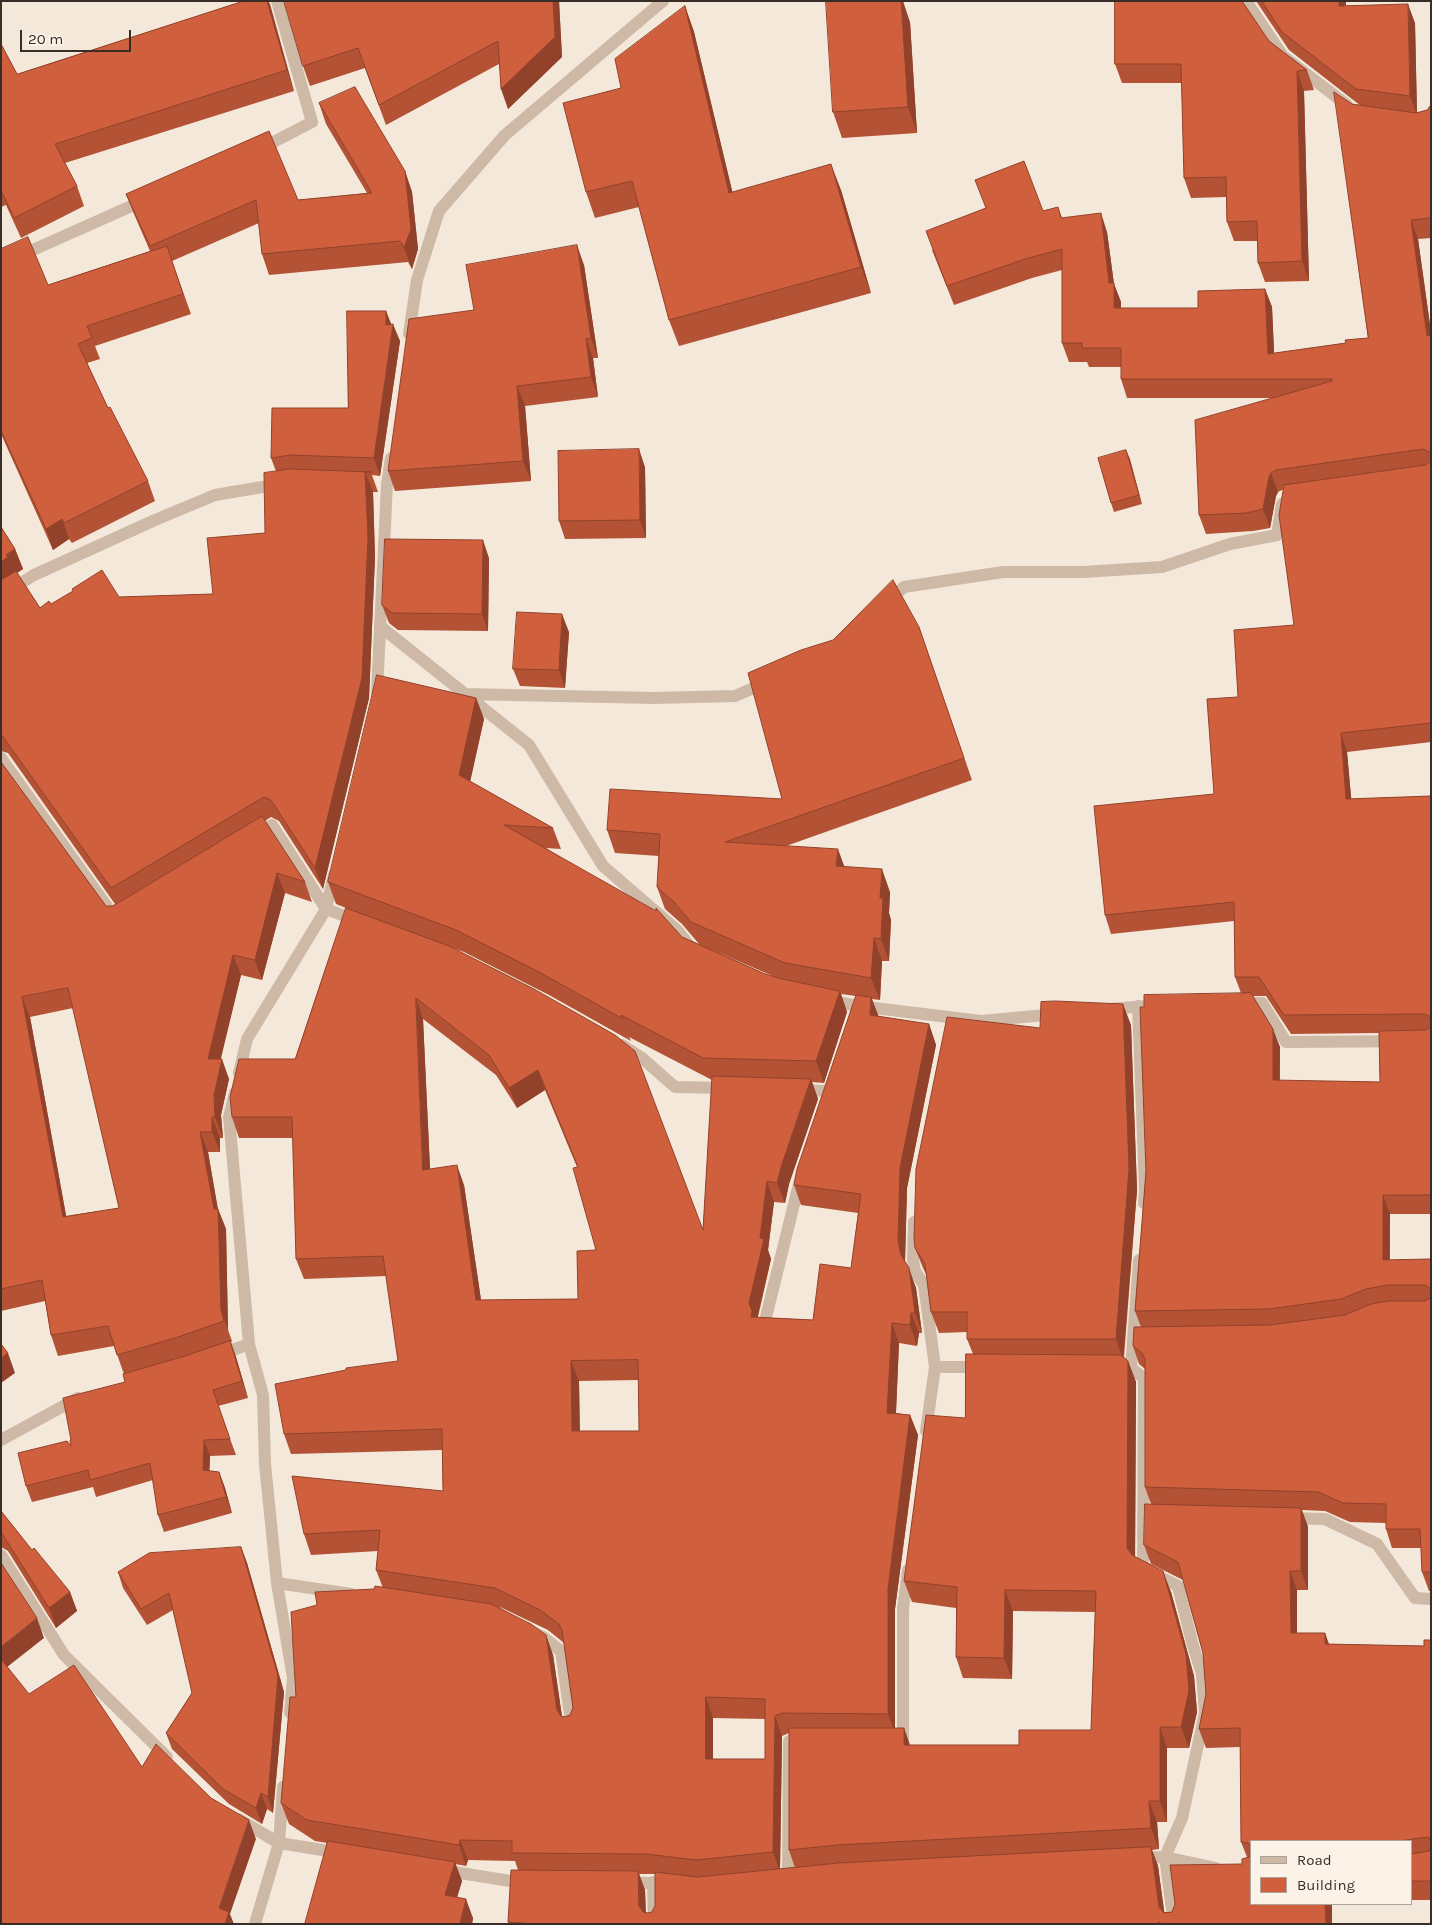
<!DOCTYPE html>
<style>
body{margin:0}
#map{position:relative;width:1432px;height:1925px;overflow:hidden;background:#f4e8db;font-family:Karla,sans-serif}
canvas{display:block}
.frame{position:absolute;inset:0;border:2px solid #392d28;pointer-events:none}
.legend{position:absolute;left:1250px;top:1840px;width:162px;height:65px;box-sizing:border-box;background:#fbf2e8;border:1px solid #ada39b;margin:0;padding:6px 9px;list-style:none;font-size:15px;color:#392d28}
.legend li{display:flex;align-items:center;gap:10px;height:25px}
.legend b{width:25px;border:1px solid #ada39b}
.scale{position:absolute;left:20px;top:30px;width:111px;height:22px;box-sizing:border-box;border:2px solid #392d28;border-top:0;padding-left:6px;font-size:15px;line-height:18px;white-space:nowrap;color:#392d28;-webkit-text-stroke:4px #fbf2e8;paint-order:stroke}
</style>
<div id="map">
<canvas width="1432" height="1925"></canvas>
<div class="frame"></div>
<ul class="legend">
<li><b style="height:6px;background:#ceb8a6"></b>Road</li>
<li><b style="height:14px;background:#d05f3d"></b>Building</li>
</ul>
<div class="scale">20 m</div>
</div>
<script>
const ctx = document.querySelector('canvas').getContext('2d');
ctx.lineJoin = 'round';
function stroke(path, color, width, dash) { ctx.strokeStyle = color; ctx.lineWidth = width; ctx.lineCap = dash ? 'butt' : 'round'; ctx.setLineDash(dash || []); ctx.stroke(path); }
function fillPath(path, color) { ctx.fillStyle = color; ctx.fill(path, 'evenodd'); }
stroke(new Path2D(`
 M1245 1 1248 4 1283 56 1347 105
 M260 149 312 122 277 1
 M1 264 145 200
 M409 334 417 280 439 211 505 135 663 1
 M1 596 34 575 155 520 215 495 280 484
 M887 601 904 587 1003 572H1083L1162 567 1230 544 1277 535 1282 504
 M381 627 529 745 603 866 677 930 693 950
 M377 692 387 484 391 458
 M464 694 654 698 735 696 768 682
 M1 758 116 919 117 918
 M256 834 272 825 326 909 358 921
 M828 1000 858 1006 981 1021 1056 1014
 M1241 1003H1262L1286 1042 1431 1041
 M1138 1006 1145 1190 1144 1203
 M1109 1009 1161 1005
 M622 1045 642 1058 675 1087 727 1088
 M239 1073 247 1039 326 909 334 875
 M800 1090 830 1091
 M235 1093 229 1117 249 1344 263 1395 265 1464 277 1583 293 1678 290 1713
 M914 1222 913 1260 915 1271 924 1285 935 1367H983
 M764 1325 801 1176
 M219 1355 249 1344
 M1116 1368H1131L1144 1378 1143 1569 1178 1586 1192 1642 1202 1674 1205 1713 1182 1818 1165 1857 1174 1924
 M1131 1368 1139 1260
 M926 1431 935 1367
 M1 1440 78 1398
 M1287 1518 1325 1519 1377 1544 1415 1598 1431 1599
 M1 1555 64 1655 167 1757
 M277 1583 351 1594
 M533 1632 543 1637 561 1651 572 1729
 M901 1742H903V1609L908 1570
 M238 1819 279 1843 341 1853
 M1140 1858 1165 1857 1216 1868
 M442 1870 510 1881H526
 M788 1880 789 1741H799
 M626 1882 671 1884
 M653 1882 654 1924
 M255 1924 279 1843 283 1787`), '#ceb8a6', 12);
fillPath(new Path2D(`
 M244 1H268L294 91 65 163 77 186 84 206 21 238 6 205 1 207V44L17 74Z
 M284 1H559L562 57 508 109 499 64 386 125 365 68 310 86 303 66Z
 M1256 1H1346V6L1415 23 1417 113 1427 110 1431 105V238L1418 239 1431 332V742L1347 752 1351 799 1431 796V1214H1390V1260L1431 1259V1591H1429L1422 1572 1421 1548H1392L1386 1529V1523L1350 1522 1325 1511 1302 1510 1308 1527V1590H1297V1633H1325L1329 1644 1424 1646 1431 1640V1900H1411V1841H1251V1904H1332V1924H508V1922L518 1870 515 1861 468 1860 466 1866 455 1864 462 1881 457 1897 473 1918 472 1924H305L327 1843 315 1841 289 1824 281 1803 296 1697 374 1589 383 1588 376 1570 378 1551 311 1555 304 1534 443 1491 442 1450 291 1454 284 1434 398 1361 386 1276 304 1279 296 1259 293 1138H239L232 1117 295 1059 346 908 336 904 328 882 476 698 484 719 470 781 553 828 561 849 546 848 682 937 699 944 682 924 665 909 657 887 659 856 615 853 607 830 782 799 919 627 972 780 786 846 844 867 890 892 889 913 891 920 889 961H882L880 1000 872 999 878 1016 929 1024 936 1045 907 1188 905 1261 916 1288 922 1333H919L917 1346 899 1343 896 1413 910 1415 918 1435 895 1609V1728H904L910 1745H1019L1091 1730 1095 1612 1013 1611 1012 1679 963 1678 956 1657V1608L912 1602 904 1581 965 1418 973 1354 967 1339V1332L939 1333 931 1312 926 1274 923 1268 915 1248 1040 1028 1131 1025 1137 1190 1124 1357 1128 1361 1136 1382 1135 1557 1171 1592 1194 1676 1197 1712 1189 1748H1167V1822H1157L1159 1849 1152 1850 1158 1866 1164 1912H1172L1242 1864 1247 1857 1241 1842 1240 1747 1206 1748 1199 1729 1206 1694 1203 1653 1183 1580 1151 1564 1144 1545 1151 1504 1145 1487V1369L1139 1364 1133 1346 1141 1327 1135 1311 1146 1171 1144 1007 1241 993 1235 977 1234 921 1111 934 1105 915 1214 794 1238 697 1294 625 1284 489 1278 492 1276 496 1270 528 1253 531 1206 534 1199 515 1274 398H1127L1121 379V367H1089L1087 362H1069L1062 343V270L1032 278 954 305 932 250 1043 211 1058 207 1062 218 1107 232 1114 284 1121 302V308H1198L1265 289 1272 307 1274 353 1346 343 1368 338 1352 104 1361 106 1289 50ZM450 947 464 952 549 995 631 1041 629 1037 712 1080 703 1230ZM710 949 775 977 765 974ZM841 994 856 996 794 1185 801 1205 858 1213 851 1268 813 1320 758 1317 771 1259 768 1250 774 1202 785 1203 789 1184 818 1099 812 1082 824 1083 847 1012ZM1253 996H1266L1291 1034 1379 1033 1380 1082 1280 1081V1047ZM423 1019 496 1075 517 1108 545 1090 577 1167 596 1250 578 1299 481 1300 464 1185 430 1169ZM639 1380V1431H580L579 1381ZM499 1607 502 1608 548 1630 564 1643 573 1708 570 1715 565 1717 562 1716 553 1655 546 1635ZM713 1718 765 1719V1759H713ZM789 1733V1850L795 1868 780 1869 782 1736ZM639 1874H655V1906L652 1912 648 1913H646L645 1890Z
 M685 6 694 32 732 192 841 190 871 293 679 346 669 320 639 207 595 218 586 192 621 88Z
 M910 22 917 133 842 138 833 112Z
 M1269 41 1307 70 1314 90 1304 91 1309 281 1265 282 1258 263 1257 241H1234L1227 222 1226 197 1191 198 1184 178 1182 83H1122L1115 64Z
 M319 103 405 171 412 192 418 249 412 269 408 262 269 275 262 254 259 223 172 261 191 314 95 346 100 359 87 363 108 408 148 481 155 501 72 543 69 539 53 550 1 434V249L48 285 150 251 134 214 126 194 298 200 367 193 326 124Z
 M584 265 598 358H593L598 397 525 406 531 481 395 491 388 471 474 310Z
 M386 311 391 324 400 341 380 476 372 475 378 492H373L375 557 369 698 323 889 279 821 271 817 265 821 305 882 312 902 285 893 262 980 241 975 220 1059 229 1079 221 1115 223 1138H220V1152H208L218 1209 226 1229 228 1330 232 1341 231 1342 236 1357 248 1398 218 1406 236 1455 210 1456 209 1471 219 1472 225 1488 232 1513 164 1532 158 1515 153 1480 96 1497 93 1487 32 1502 26 1486 71 1446V1440L125 1382 124 1374 114 1346 58 1356 51 1335 45 1301 1 1311V762L106 906H113L115 904 8 753 1 751V527L15 549 23 569 17 573 40 608 51 604 119 597 213 594 265 533 276 471 271 458 348 408ZM73 1008 119 1208 66 1216 30 1017Z
 M1126 450 1142 504 1114 512 1111 503Z
 M645 467 646 538 565 539 559 521Z
 M489 558 488 631 398 630 389 623 382 605Z
 M569 632 565 688 520 686 513 669Z
 M1 1511 32 1550 70 1592 77 1611 56 1628 8 1551 1 1547Z
 M241 1547 247 1563 284 1692 273 1813 267 1809 262 1824 229 1804 172 1749 166 1733 192 1693 173 1610 147 1625 123 1588 118 1572Z`), '#b35234');
fillPath(new Path2D(`
 M267 1H268L270 4 294 91 287 70Z
 M553 1H559L562 57 508 109 501 89Z
 M901 1H903L910 22 917 133 908 107Z
 M1339 1H1346V25L1339 6Z
 M1408 4 1415 23 1417 115 1410 96Z
 M685 6 694 32 739 219 729 193Z
 M1297 71 1304 91 1309 281 1302 261Z
 M831 164 841 190 871 293 861 267Z
 M405 171 412 192 418 249 412 269 404 248Z
 M1101 213 1107 232 1114 284 1121 302V327L1114 308 1109 283Z
 M1411 220 1418 239 1431 332V346L1427 336Z
 M577 245 584 265 598 358 591 338Z
 M1265 289 1272 307 1275 373 1268 354Z
 M386 311 393 329V324L400 341 380 476 374 458 386 325Z
 M586 339 593 358 598 397 591 377Z
 M517 386 525 406 531 481 523 461Z
 M639 449 645 467 646 538 640 520Z
 M1126 450 1130 459 1142 504 1139 495Z
 M365 472 373 492 375 557 369 698 323 889 315 868Z
 M1271 473 1278 492 1276 496 1270 528 1263 509 1269 477Z
 M62 519 69 539 53 550 46 529Z
 M483 540 489 558 488 631 482 614Z
 M15 549 23 569 14 575 1 587V562L6 555Z
 M562 614 569 632 565 688 559 670Z
 M476 698 484 719 467 796 459 775Z
 M1341 733 1347 752 1353 817 1346 799Z
 M838 849 846 871 836 866Z
 M882 869 890 892 889 913 891 920 889 961 881 939 880 898Z
 M277 873 285 893 262 980 255 960Z
 M874 938 882 961 880 1000 871 978Z
 M233 955 241 975 216 1079 208 1059Z
 M840 991 847 1012 824 1083 816 1061Z
 M22 997 30 1017 70 1237 63 1217Z
 M871 997 879 1017 870 1015Z
 M416 998 423 1019 431 1190 423 1170Z
 M1123 1004 1131 1025 1137 1190 1123 1360 1116 1339Z
 M929 1024 936 1045 907 1188 905 1261 901 1255 898 1241 900 1168Z
 M1273 1029 1280 1047 1279 1099 1273 1080Z
 M222 1059 229 1079 221 1115 223 1138 215 1117 214 1095Z
 M538 1070 545 1090 517 1108 509 1088Z
 M811 1079 818 1099 789 1184 785 1203 777 1183 782 1164Z
 M212 1117 220 1138V1152L212 1132Z
 M200 1132 208 1152 218 1211V1209L226 1229 228 1330 232 1341 221 1310 214 1209Z
 M457 1165 464 1185 484 1320 476 1300Z
 M767 1181 774 1202 768 1250 771 1259 756 1323 751 1317 749 1303 760 1238Z
 M1383 1195 1390 1214 1389 1279 1383 1260Z
 M909 1268 916 1288 922 1333 915 1313Z
 M911 1313 919 1333 917 1346 910 1325Z
 M892 1323 899 1343 895 1433 887 1413Z
 M230 1341 236 1357 248 1398 242 1381Z
 M8 1353 15 1373 1 1383V1358Z
 M571 1361 579 1381 580 1452 572 1431Z
 M1128 1361 1136 1382 1135 1569 1127 1548Z
 M910 1415 918 1435 895 1609V1734L888 1714V1589Z
 M204 1440 210 1456 209 1486 203 1470Z
 M219 1472 225 1488 232 1513 226 1497Z
 M1301 1508 1308 1527V1590L1301 1571Z
 M241 1547 247 1563 284 1692 273 1813 268 1797Z
 M1163 1571 1171 1592 1194 1676 1197 1712 1189 1748 1181 1727Z
 M1290 1571 1297 1590V1651L1291 1633Z
 M1005 1590 1013 1611 1012 1679 1004 1658Z
 M70 1592 77 1611 56 1628 49 1608Z
 M37 1618 44 1638 2 1671 1 1669V1647Z
 M1325 1633 1331 1651 1325 1644Z
 M546 1635 553 1655 564 1731 557 1710Z
 M706 1697 713 1718V1779L706 1759Z
 M775 1716 782 1736 780 1872 773 1852Z
 M1160 1727 1167 1748V1822L1160 1801Z
 M904 1728 911 1749 904 1745Z
 M261 1793 267 1809 262 1824 256 1808Z
 M1149 1801 1157 1822 1159 1849 1151 1828Z
 M249 1820 256 1839 230 1914 234 1924H224L219 1908Z
 M460 1840 468 1860 466 1866 459 1845Z
 M1151 1847 1158 1866 1166 1924 1159 1907Z
 M455 1862 462 1881 452 1914 445 1895Z
 M638 1871 645 1890 646 1924 639 1906Z
 M466 1899 473 1918 472 1924H460Z
 M1325 1904H1332V1924H1326Z`), '#92422b');
const building = new Path2D(`
 M244 1H267L287 70 55 144 77 186 14 218 1 190V44L17 74Z
 M284 1H553L555 37 501 89 498 41 379 105 358 48 303 66Z
 M826 1H901L908 107 833 112Z
 M1115 1H1242L1269 41 1307 70 1297 71 1302 261 1258 263 1257 221 1227 222 1226 177 1184 178 1181 64H1115Z
 M1262 1H1339V6L1408 4 1410 96 1356 89 1282 32Z
 M685 6 729 193 831 164 861 267 669 320 632 181 586 192 563 103 621 88 615 59Z
 M355 87 405 171 411 229 404 248 400 241 262 254 256 200 150 246 126 194 269 131 298 200 372 193 319 103Z
 M1334 92 1352 104 1416 113 1427 110 1431 105V218L1411 220 1427 336 1431 335V453L1423 449 1276 470 1271 473 1269 477 1263 509 1246 513 1199 515 1195 420 1332 381V379H1121V348H1082V343H1062V249L1025 259 947 286 926 231 986 208 975 180 1024 161 1043 211 1058 207 1061 218 1101 213 1109 283H1114V308H1198V291L1265 289 1268 354 1346 343 1345 340 1368 338Z
 M28 237 48 285 167 246 183 294 87 326 92 338 78 344 108 408 110 407 148 481 64 523 62 519 46 529 1 431V249Z
 M577 245 591 338 586 339 591 377 517 386 523 461 388 471 409 319 474 310 466 265Z
 M347 311H386V325L393 324 374 458 291 455 271 458 272 408H348Z
 M639 449 640 520 559 521 558 451Z
 M1126 450 1139 495 1111 503 1098 458Z
 M1431 461V723L1341 733 1346 799 1431 796V1019L1429 1016 1424 1014 1284 1015 1259 977H1235L1234 902 1105 915 1094 806 1214 794 1207 699 1238 697 1234 630 1294 625 1279 515 1284 485 1425 465Z
 M290 469 371 472H365L368 537 362 678 315 868 271 800 264 797 111 888 1 734V580L16 571 40 608 49 601 51 604 73 591 72 589 102 570 119 597 213 594 207 538 265 533 264 473Z
 M1 527 15 549 6 555 8 557 1 562Z
 M385 539 483 540 482 614 392 613 382 605Z
 M893 580 919 627 964 758 725 842 838 849 836 866 882 869 880 898H883L881 939 874 938 871 978 785 963 691 922 674 902 657 887 660 834 607 830 610 789 782 799 748 673 801 650 833 640Z
 M517 612 562 614 559 670 513 669Z
 M377 675 476 698 459 775 553 828 504 825 656 911V908L682 937 765 974 782 979 840 991 816 1061 703 1058 621 1015 623 1019 541 973 456 930 328 882Z
 M1 762 106 906H113L262 816 305 882 277 873 255 960 233 955 208 1059H222L214 1095 215 1117H212V1132H200L214 1209H218L221 1310 224 1321 178 1337 117 1355 108 1326 51 1335 42 1280 1 1289ZM68 988 119 1208 63 1217 22 997Z
 M346 908 449 946 534 989 615 1035 635 1051 703 1230 712 1076 811 1079 782 1164 777 1183 767 1181 760 1238 764 1239 749 1303 752 1311 751 1317 813 1320 820 1264 851 1268 861 1194 794 1185 797 1169 856 995 871 997 870 1015 929 1024 900 1168 898 1241 901 1255 909 1268 915 1313H911L910 1325 892 1323 887 1413 910 1415 888 1589V1714L782 1713 775 1716 773 1852 696 1860 646 1854 512 1853V1841L460 1840 459 1845 307 1820 281 1803 290 1697H296L291 1612 317 1605 315 1592 374 1589 375 1586 491 1604 531 1624 546 1635 557 1710 561 1716 565 1717 570 1715 573 1708 562 1630 559 1624 540 1610 495 1588 376 1570 380 1530 304 1534 292 1476 443 1491 442 1429 284 1434 275 1384 346 1370V1368L398 1361 383 1256 296 1259 292 1117H232L230 1097 239 1059H295ZM416 998 489 1055 509 1088 538 1070 578 1167 573 1168 596 1250 577 1251 578 1299 476 1300 457 1165 423 1170ZM638 1360 639 1431H572L571 1361ZM706 1697 765 1699V1759H706Z
 M1251 993 1273 1029V1080L1380 1082 1379 1031 1425 1030 1431 1027V1195H1383V1260L1431 1259V1289L1425 1285H1388L1366 1289 1341 1299 1269 1309 1135 1311 1146 1171 1140 1007H1144V995Z
 M1055 1001 1123 1004 1129 1169 1116 1339H967V1312H931L925 1264 915 1248 914 1239 916 1169 947 1017 1040 1028 1041 1002Z
 M1431 1298V1572H1422L1420 1529H1386V1504L1343 1503 1318 1492 1145 1487V1359L1142 1353 1133 1346 1134 1327 1270 1325 1345 1315 1371 1304 1389 1301H1425Z
 M230 1341 242 1381 213 1390 230 1439 204 1440 203 1470 219 1472 226 1497 158 1515 150 1463 90 1480 88 1470 26 1486 18 1453 67 1441 71 1446 70 1440H71L63 1398 125 1382 123 1374 185 1356Z
 M1 1344 8 1353 1 1358Z
 M966 1354 1121 1355 1128 1361 1127 1548 1132 1555 1163 1571 1186 1654 1189 1691 1181 1727H1160V1801H1149L1151 1828 837 1845 789 1850V1728H904V1745H1019V1730H1091L1096 1591 1005 1590 1004 1658 956 1657 957 1587 904 1581 926 1415 965 1418Z
 M1145 1504 1301 1508V1571H1290L1291 1633H1325V1644L1424 1646V1640H1431V1841L1428 1837 1399 1841H1251V1848L1248 1843 1241 1842 1240 1728 1199 1729 1206 1694 1203 1653 1178 1562 1144 1545Z
 M1 1511 32 1550 34 1548 70 1592 49 1608 1 1532Z
 M241 1547 278 1676 268 1797 261 1793 256 1808 223 1789 166 1733 192 1693 169 1593 141 1609 118 1572 149 1553Z
 M1 1563 37 1618 1 1647Z
 M1 1659 29 1694 74 1665 142 1767 156 1744 211 1798 249 1820 219 1908 229 1912 225 1924H1Z
 M328 1841 455 1862 445 1895 466 1899 460 1924H305Z
 M1431 1846V1881H1411V1854L1429 1851Z
 M1151 1847 1159 1907 1164 1913 1172 1912 1175 1904 1170 1865 1242 1864V1859L1249 1857 1251 1853V1904H1325L1326 1924H1161L1160 1922H1159V1924H536L508 1922 511 1870 638 1871 639 1906 643 1912 648 1913 652 1912 655 1906V1872L697 1877 839 1863Z`);
fillPath(building, '#d05f3d');
stroke(building, '#92422b', 1);
</script>
